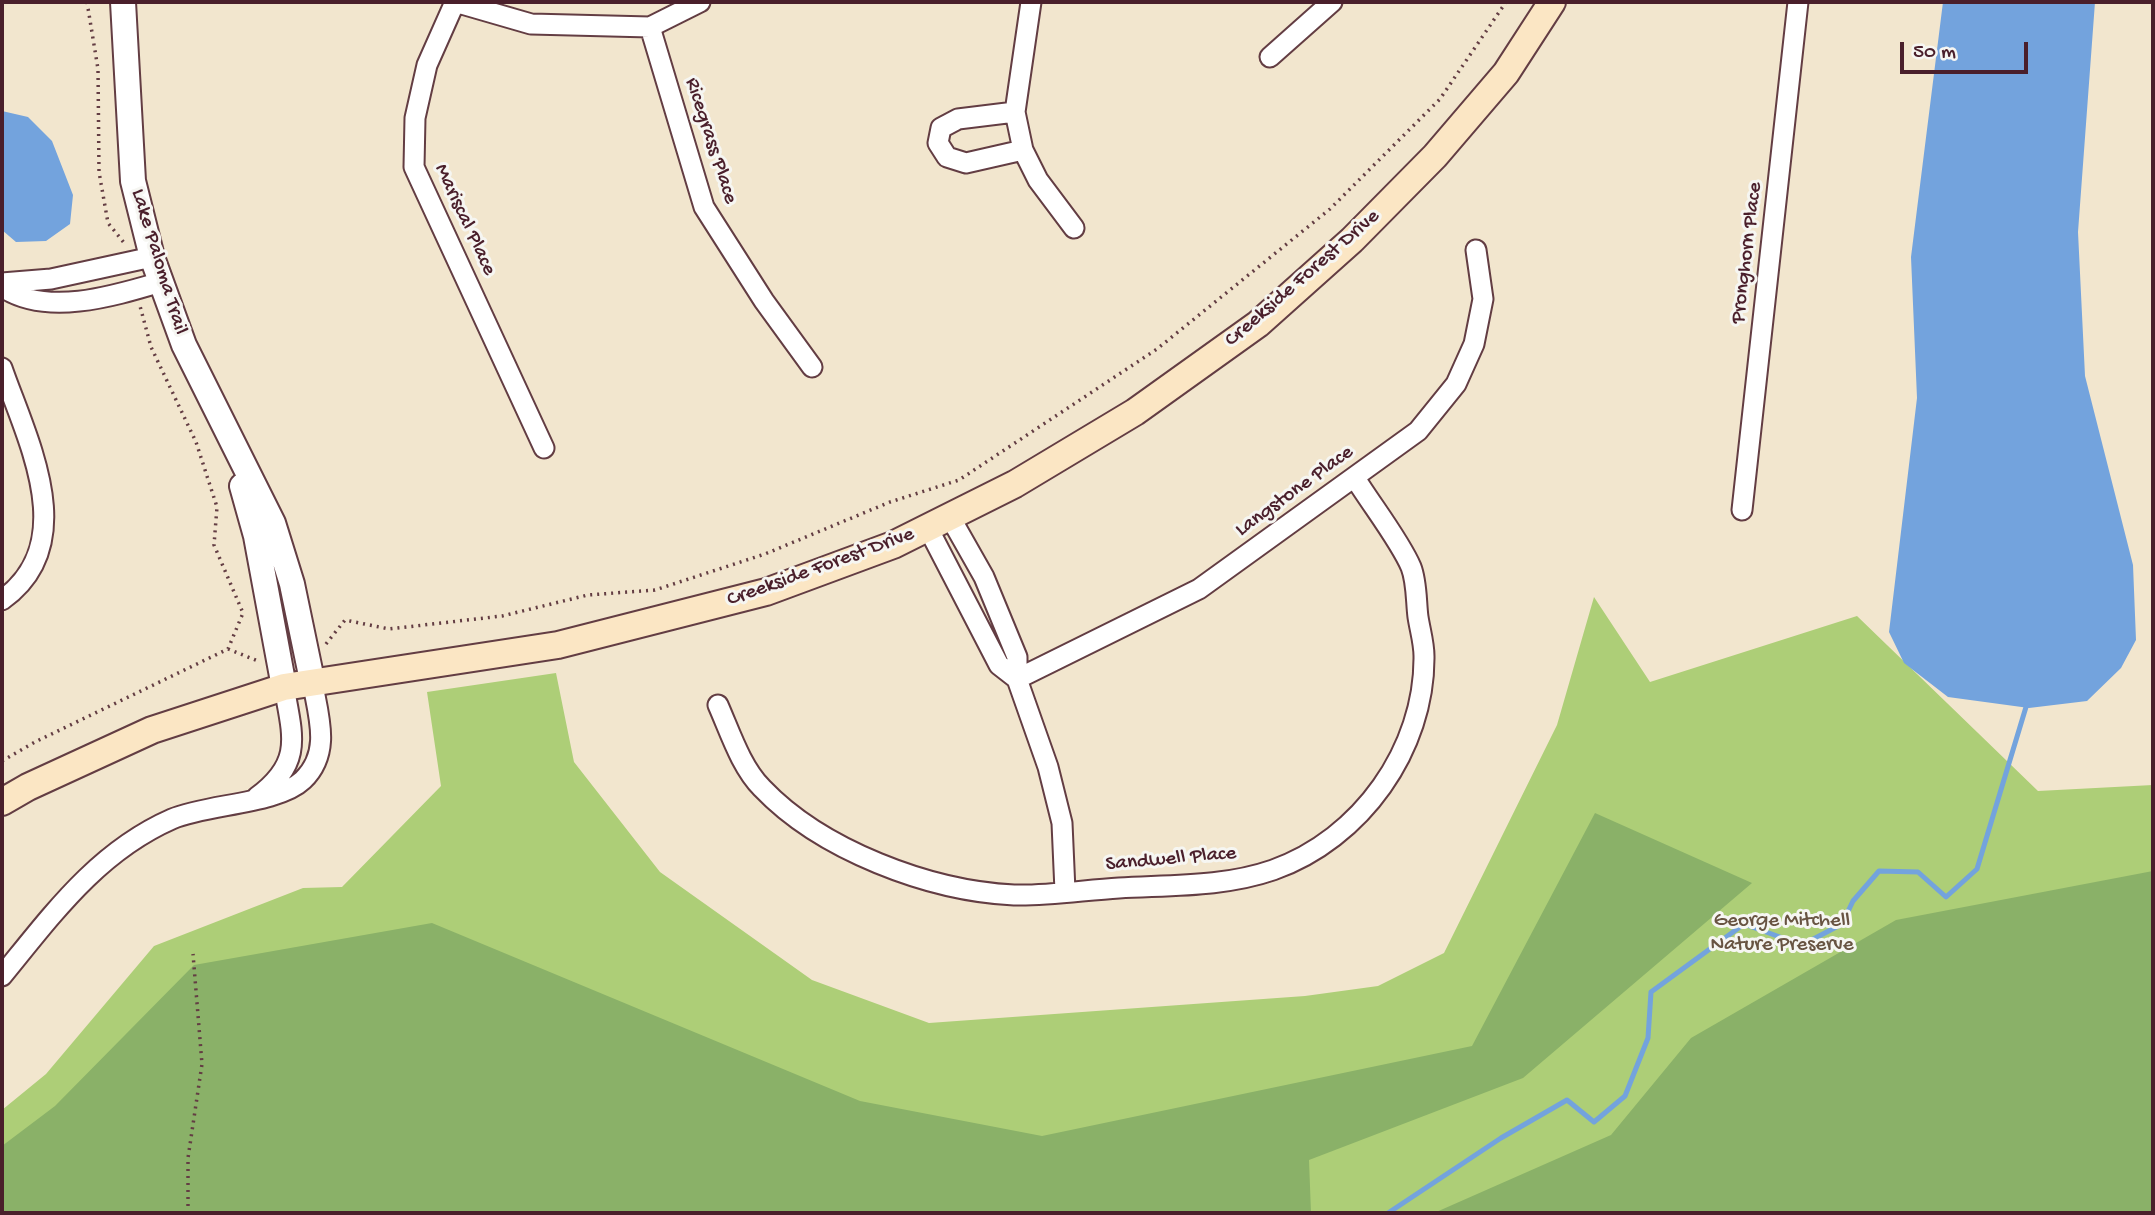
<!DOCTYPE html>
<style>
body{margin:0}
#map{position:relative;width:2155px;height:1215px;overflow:hidden;background:#f2e6ce;font-family:"Gochi Hand",sans-serif}
canvas{display:block}
.frame{position:absolute;inset:0;border:4px solid #4a1f2b;pointer-events:none}
.scale{position:absolute;left:1900px;top:42px;width:128px;height:32px;box-sizing:border-box;border:4px solid #4a1f2b;border-top:0;padding-left:9px;font-size:21px;line-height:24px;white-space:nowrap;color:#4a1f2b;-webkit-text-stroke:5px #f6f6f2;paint-order:stroke}
</style>
<div id="map">
<canvas width="2155" height="1215"></canvas>
<div class="frame"></div>
<div class="scale">50 m</div>
</div>
<script>
const ctx = document.querySelector('canvas').getContext('2d');
ctx.lineJoin = 'round';
function fillPath(path, color) { ctx.fillStyle = color; ctx.fill(path, 'evenodd'); }
function stroke(path, color, width, dash) { ctx.strokeStyle = color; ctx.lineWidth = width; ctx.lineCap = dash ? 'butt' : 'round'; ctx.setLineDash(dash || []); ctx.stroke(path); }
function write(font, color, halo, rows, align = 'center') {
  ctx.font = font + ' "Gochi Hand",sans-serif'; ctx.lineWidth = 6; ctx.setLineDash([]); ctx.textBaseline = 'middle'; ctx.strokeStyle = halo; ctx.fillStyle = color; for (const [text, x, y, turn = 0] of rows) {
    ctx.save(); ctx.translate(x, y); ctx.rotate((+turn || 0) * Math.PI / 180); ctx.textAlign = isNaN(turn) ? turn : align; if (halo) ctx.strokeText(text, 0, 0); ctx.fillText(text, 0, 0); ctx.restore();
  }
}
fillPath(new Path2D(`
 M1594 597 1650 682 1857 616 2038 791 2153 785V1213H2V1110L46 1074 154 946 303 888 342 887 441 786 427 692 556 673 574 762 660 872 812 980 929 1023 1305 996 1378 986 1444 953 1557 725Z`), '#adce77');
fillPath(new Path2D(`
 M1595 813 1752 883 1523 1078 1309 1160 1311 1213H2V1146L55 1106 194 965 432 923 860 1101 1042 1136 1472 1046Z
 M2153 871V1213H1434L1611 1135 1691 1038 1896 920Z`), '#8ab168');
fillPath(new Path2D(`
 M1943 2H2095L2078 232 2085 376 2133 565 2136 640 2121 668 2087 701 2029 708 1948 697 1904 663 1889 632 1917 398 1911 257Z
 M2 111 28 117 52 141 73 195 70 224 46 241 16 242 2 230Z`), '#73a3dd');
stroke(new Path2D(`
 M1388 1213 1501 1138 1567 1100 1594 1122 1625 1096 1648 1038 1651 992 1744 924 1802 945 1842 924 1853 901 1879 871 1918 872 1946 897 1977 869 2026 707`), '#73a3dd', 5);
const minor = new Path2D(`
 M455 2 427 65 415 118 414 167 544 448
 M455 2 531 24 650 27 700 2
 M1031 2 1015 112 1023 150 1038 180 1074 228
 M650 27 704 207 764 301 812 367
 M1270 57 1332 2
 M1015 112 958 119 941 128 938 143 947 157 966 163 1023 150
 M2 283 51 279 152 257
 M2 287C46 317 114 296 161 282
 M2 368C27 440 82 543 2 600
 M1742 510 1798 2
 M950 517 984 577 1017 657V679L1048 767 1062 823 1065 891
 M928 528 999 665 1017 679
 M1017 679 1199 589 1418 431 1456 384 1474 344 1483 299 1476 250
 M718 705C730 732 741 767 762 788 821 850 929 891 1014 895 1048 896 1085 890 1119 888 1171 885 1224 887 1273 870 1361 839 1425 749 1424 656 1424 643 1420 630 1418 617 1416 602 1417 582 1411 567 1400 541 1371 504 1355 478
 M257 797C303 763 293 737 284 687
 M2 976C52 915 97 852 172 819 207 804 278 804 303 780 332 752 318 715 312 680`);
const tertiary = new Path2D(`
 M123 2 133 181 152 257 184 345 273 523 292 584 312 680
 M242 486 256 536 284 687`);
const secondary = new Path2D(`
 M2 802 28 787 152 730 284 687 558 645 766 592 893 545 1015 484 1135 412 1258 324 1352 240 1435 156 1506 73 1552 2`);
stroke(minor, '#633d43', 23);
stroke(tertiary, '#633d43', 28);
stroke(secondary, '#633d43', 30);
stroke(new Path2D(`
 M87 2 98 69 99 172 108 223 125 244
 M326 644 345 620 389 629 502 616 588 595 655 590 765 554 890 502 959 480 1157 349 1330 209 1440 99 1506 2
 M228 649 258 661
 M2 761 35 742 228 649 243 613 214 545 217 507 196 442 151 347 140 306
 M188 1213V1158L202 1064 193 954`), '#633d43', 3.5, [2, 5]);
stroke(minor, '#fff', 19);
stroke(tertiary, '#fff', 24);
stroke(secondary, '#fbe6c4', 26);
write('21px', '#4a1f2b', '#f6f6f2', [
 ["Ricegrass Place",710,141,72],
 ["Mariscal Place",464,220,65],
 ["Pronghorn Place",1748,253,-83],
 ["Lake Paloma Trail",158,262,73],
 ["Creekside Forest Drive",1303,279,-41],
 ["Langstone Place",1295,492,-36],
 ["Creekside Forest Drive",821,568,-20],
 ["Sandwell Place",1171,860,-5]
]);
write('21px', '#685442', '#f6f6f2', [
 ["George Mitchell",1782,922],
 ["Nature Preserve",1782,946]
]);
</script>
